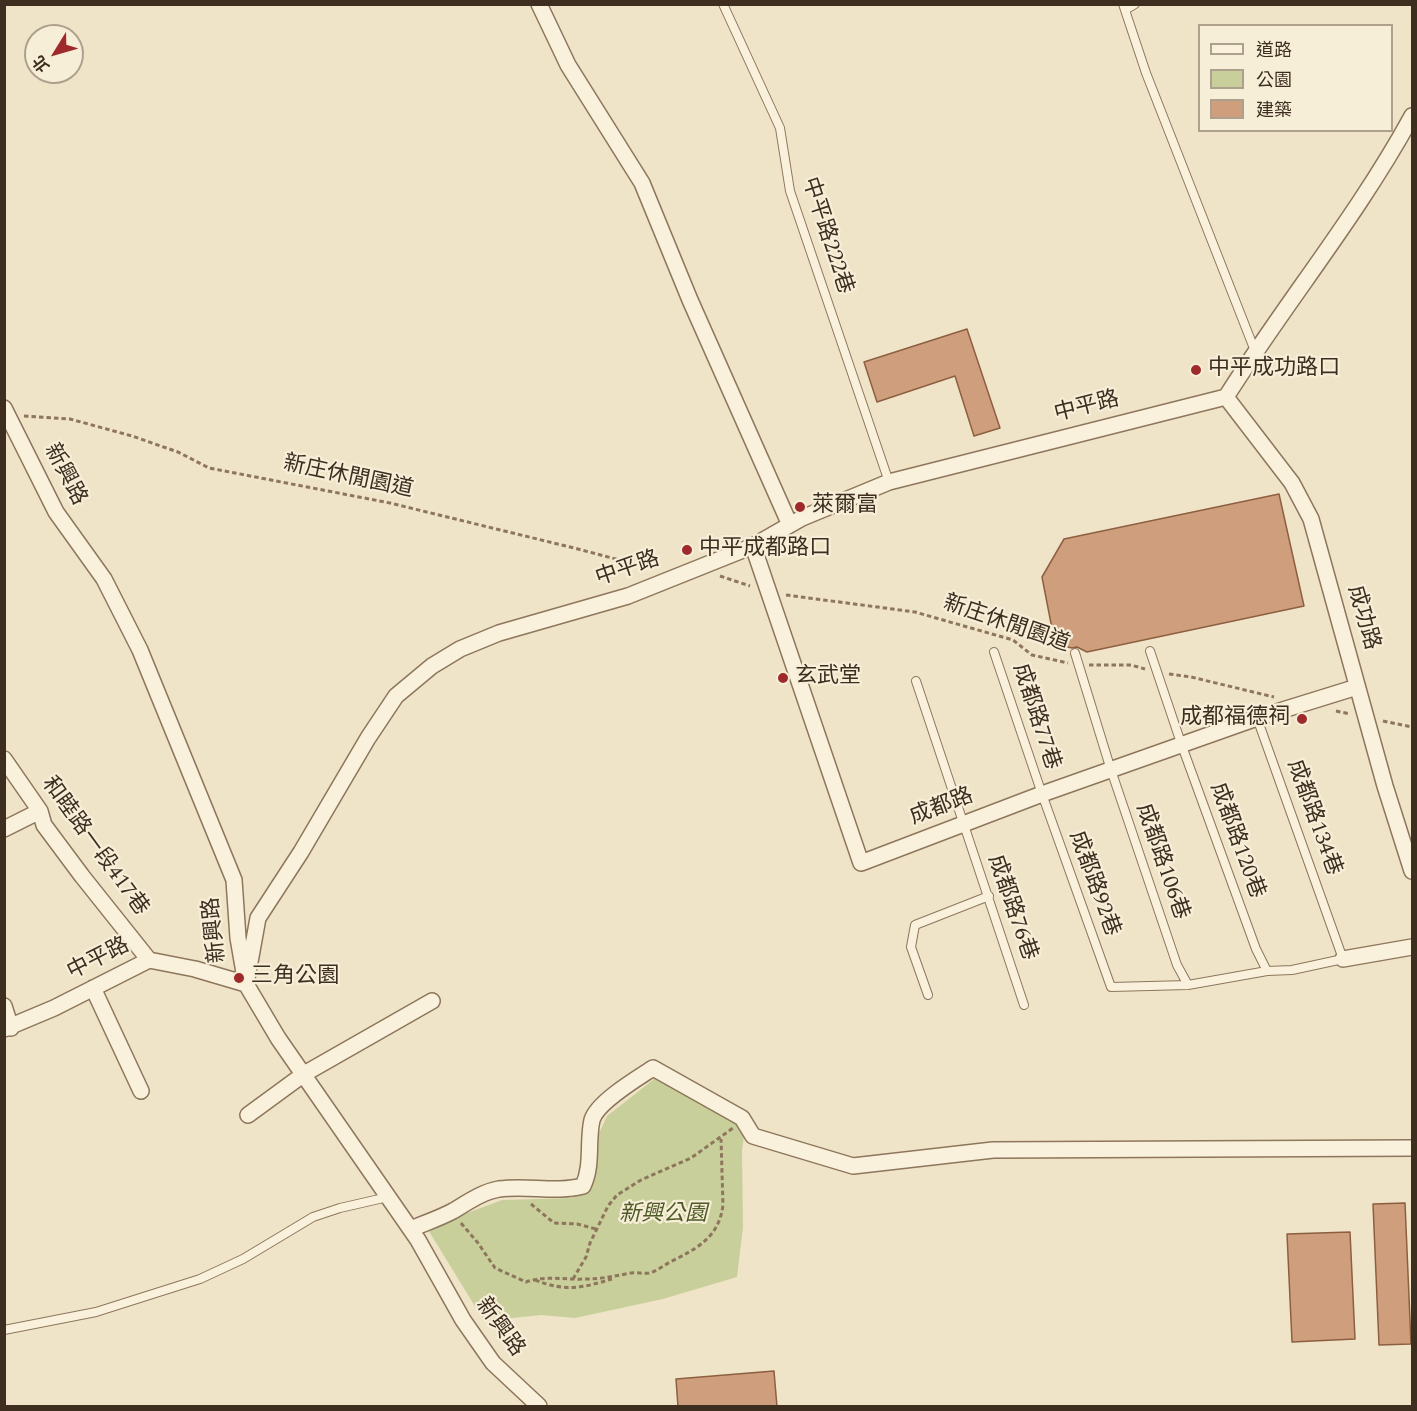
<!DOCTYPE html>
<meta charset="utf-8">
<style>
body{margin:0}
#map{position:relative;width:1417px;height:1411px;overflow:hidden;background:#f0e4c8;font-family:Spectral,"Noto Sans TC",serif}
canvas{display:block}
.frame{position:absolute;inset:0;border:6px solid #3d2e20;pointer-events:none}
.legend{position:absolute;left:1198px;top:24px;width:195px;height:108px;box-sizing:border-box;background:#f7eed8;border:2px solid #ada18e;margin:0;padding:8px 10px;list-style:none;font-size:18px;color:#3d2e20}
.legend li{display:flex;align-items:center;gap:12px;height:30px}
.legend b{width:30px;border:2px solid #ada18e}
.north{position:absolute;left:24px;top:24px;width:60px;height:60px;box-sizing:border-box;background:#f7eed8;border:2px solid #ada18e;border-radius:50%;rotate:233deg;font-size:16px;font-weight:700;line-height:24px;text-align:center;color:#3d2e20}
.north::after{content:'';display:block;margin:auto;width:21px;height:27px;background:#9e2a2b;clip-path:polygon(50% 0,100% 100%,50% 72%,0 100%)}
</style>
<div id="map">
<canvas width="1417" height="1411"></canvas>
<div class="frame"></div>
<ul class="legend">
<li><b style="height:8px;background:#faf1dc"></b>道路</li>
<li><b style="height:16px;background:#c9cf9b"></b>公園</li>
<li><b style="height:16px;background:#cf9f7d"></b>建築</li>
</ul>
<div class="north">北</div>
</div>
<script>
const ctx = document.querySelector('canvas').getContext('2d');
ctx.lineJoin = 'round';
function fillPath(path, color) { ctx.fillStyle = color; ctx.fill(path, 'evenodd'); }
function stroke(path, color, width, dash) { ctx.strokeStyle = color; ctx.lineWidth = width; ctx.lineCap = dash ? 'butt' : 'round'; ctx.setLineDash(dash || []); ctx.stroke(path); }
function write(font, color, halo, rows, align = 'center') {
  ctx.font = font + ' Spectral,"Noto Sans TC",serif'; ctx.lineWidth = 4.5; ctx.setLineDash([]); ctx.textBaseline = 'middle'; ctx.strokeStyle = halo; ctx.fillStyle = color; for (const [text, x, y, turn = 0] of rows) {
    ctx.save(); ctx.translate(x, y); ctx.rotate((+turn || 0) * Math.PI / 180); ctx.textAlign = isNaN(turn) ? turn : align; if (halo) ctx.strokeText(text, 0, 0); ctx.fillText(text, 0, 0); ctx.restore();
  }
}
fillPath(new Path2D(`
 M658 1076 745 1129 742 1150 743 1227 737 1277 663 1299 575 1318 541 1315 484 1321 427 1228 502 1200 572 1198 592 1182 598 1161 595 1142 607 1116Z`), '#c9cf9b');
const building = new Path2D(`
 M967 329 1000 428 974 436 955 376 877 402 864 362Z
 M1279 494 1304 606 1087 652 1077 647 1072 648 1055 644 1042 577 1064 539Z
 M1405 1203 1411 1344 1379 1345 1373 1204Z
 M1350 1232 1355 1339 1292 1342 1287 1234Z
 M774 1371 777 1407H678L676 1379Z`);
fillPath(building, '#cf9f7d');
stroke(building, '#8d5f41', 1.5);
const service = new Path2D(`
 M723 4 780 128 790 191 889 482
 M1123 4 1146 73 1255 351
 M1125 10 1135 4
 M1150 651 1182 746 1256 949 1267 971
 M994 652 1042 794 1111 987 1188 985 1267 971 1292 970 1343 959 1257 718
 M1075 653 1111 770 1177 965 1188 985
 M916 681 1024 1005
 M928 995 911 947 915 925 989 896
 M4 1330 96 1312 200 1279 243 1259 313 1217 340 1208 388 1197`);
const minor = new Path2D(`
 M539 4 568 65 642 183 690 300 790 525
 M1226 397 1292 483 1311 519 1385 786 1412 871
 M4 408 56 512 104 579 140 650 234 880 238 938 246 984 278 1038 418 1240 463 1320 493 1363 539 1406
 M753 546 861 863 1042 794 1257 718 1357 687
 M4 759 40 811 44 825 82 876 149 960
 M4 829 40 811
 M1343 959 1412 947
 M246 984 258 918 301 852 368 738 396 696 432 666 460 649 499 633 628 596 753 546 802 518 889 482 1226 397C1286 302 1358 215 1412 116
 M93 988 141 1091
 M4 1006 11 1028
 M4 1029 54 1008 149 960 195 969 246 984
 M248 1115 304 1074 432 1001
 M411 1229C425 1223 440 1218 453 1211 468 1202 482 1192 499 1189 527 1185 556 1193 583 1186 593 1165 587 1142 592 1120 597 1102 638 1078 653 1068L742 1118 753 1136 853 1166 993 1150 1412 1148`);
stroke(service, '#8d765c', 10);
stroke(minor, '#8d765c', 18);
stroke(new Path2D(`
 M24 416 70 419 132 436 178 452 209 468 390 503 574 548 654 569
 M720 576 750 586
 M786 595 915 612 1013 640 1032 655 1068 663
 M1089 665H1131L1145 669
 M1169 674 1191 677 1274 697
 M1336 711 1350 714
 M1383 721 1412 727
 M531 1204 554 1223 577 1224 596 1229
 M461 1223 478 1243 495 1268 526 1282C546 1275 565 1280 585 1279 601 1279 615 1276 631 1273 637 1272 643 1274 649 1273 657 1271 663 1266 670 1262 696 1249 719 1238 723 1205L721 1139
 M573 1279 586 1257 590 1243 608 1206 617 1195 641 1180 691 1158 733 1128
 M535 1280C566 1292 582 1288 612 1279`), '#8d765c', 3, [4.5, 3]);
stroke(service, '#faf1dc', 8);
stroke(minor, '#faf1dc', 15);
for (const [x, y, r, color] of [
 [1196,370,6,"#9e2a2b"],
 [800,507,6,"#9e2a2b"],
 [687,550,6,"#9e2a2b"],
 [783,678,6,"#9e2a2b"],
 [1302,719,6,"#9e2a2b"],
 [239,978,6,"#9e2a2b"]
]) { const dot = new Path2D(); dot.arc(x, y, r, 0, 2 * Math.PI); ctx.fillStyle = color; ctx.fill(dot); stroke(dot, '#f7eed8', 2); }
write('22px', '#3d2e20', '#f7eed8', [
 ["中平路222巷",826,236,72],
 ["中平路",1087,408,-14],
 ["新興路",64,475,62],
 ["新庄休閒園道",348,478,12],
 ["中平路",628,570,-19],
 ["成功路",1362,618,74],
 ["新庄休閒園道",1006,625,19],
 ["成都路77巷",1035,717,72],
 ["成都路",942,808,-21],
 ["成都路134巷",1313,818,70],
 ["成都路120巷",1236,841,70],
 ["和睦路一段417巷",94,847,54],
 ["成都路106巷",1161,862,71],
 ["成都路92巷",1093,884,70],
 ["成都路76巷",1011,908,71],
 ["新興路",216,930,-96],
 ["中平路",99,960,-27],
 ["新興路",499,1328,54]
]);
write('22px', '#3d2e20', '#f7eed8', [
 ["中平成功路口",1208,370],
 ["萊爾富",812,507],
 ["中平成都路口",699,550],
 ["玄武堂",795,678],
 ["成都福德祠",1290,719,"right"],
 ["三角公園",251,978]
], 'left');
write('italic 22px', '#4d5a26', '#f7eed8', [
 ["新興公園",663,1216]
]);
</script>
